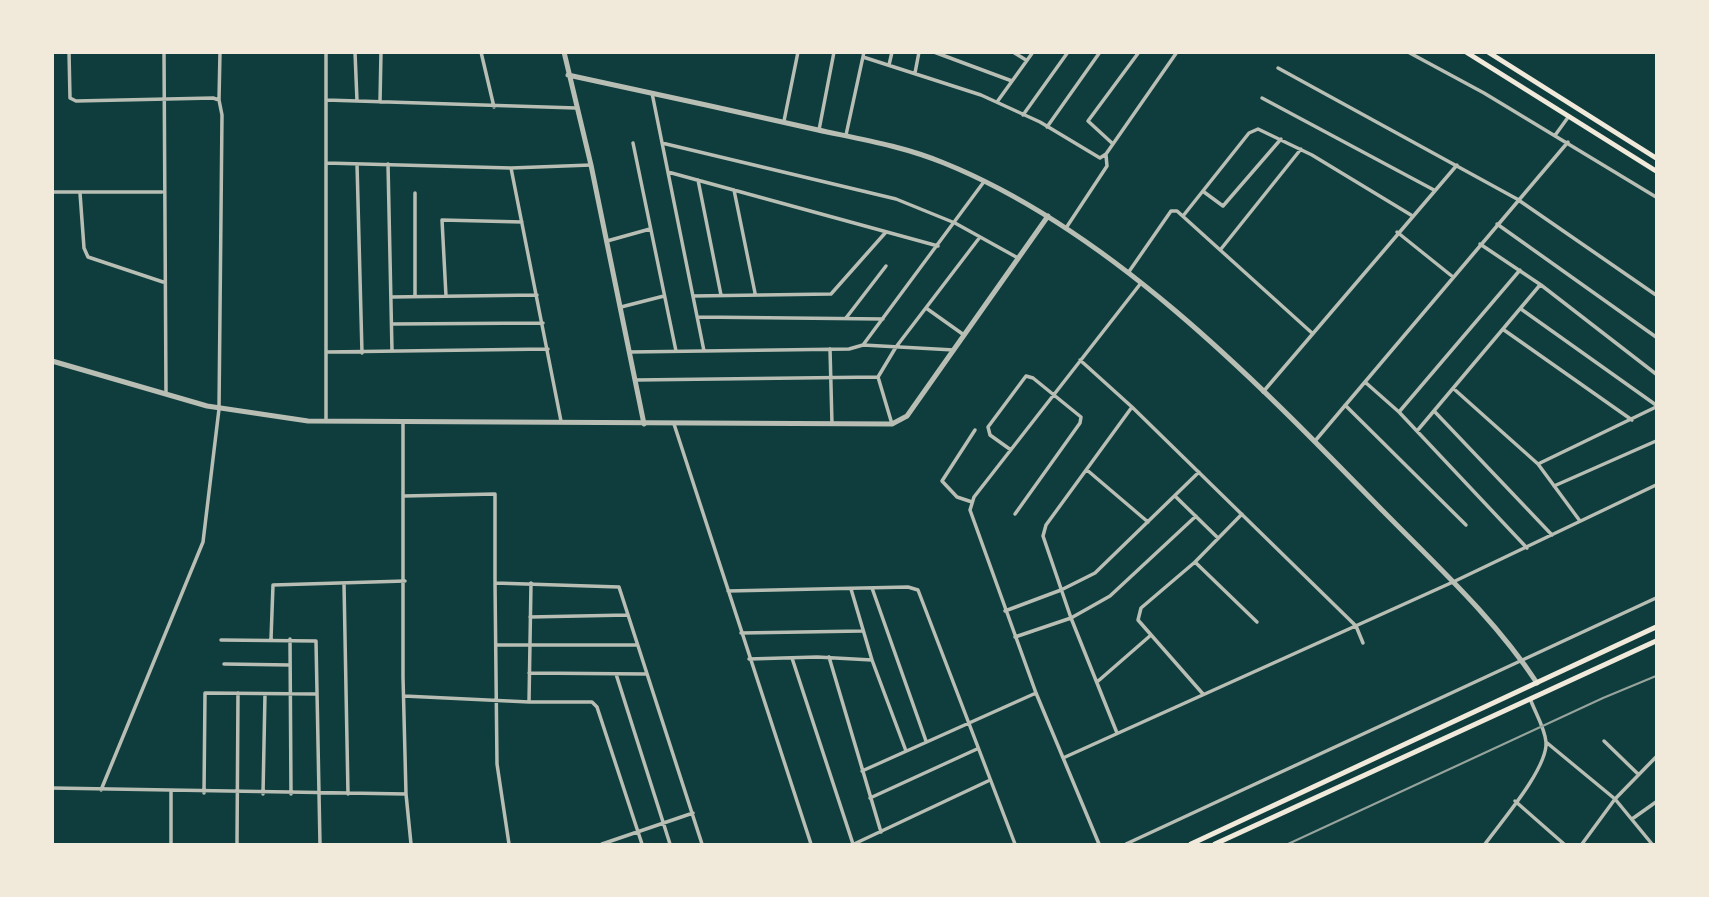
<!DOCTYPE html>
<style>
body{margin:0}
#map{position:relative;width:1709px;height:897px;overflow:hidden;background:#0f3d3e;font-family:"Fira Sans Condensed",sans-serif}
canvas{display:block}
.frame{position:absolute;inset:0;border:54px solid #f1e9da;pointer-events:none}
</style>
<div id="map">
<canvas width="1709" height="897"></canvas>
<div class="frame"></div>
</div>
<script>
const ctx = document.querySelector('canvas').getContext('2d');
ctx.lineJoin = 'round';
function stroke(path, color, width, dash) { ctx.strokeStyle = color; ctx.lineWidth = width; ctx.lineCap = dash ? 'butt' : 'round'; ctx.setLineDash(dash || []); ctx.stroke(path); }
stroke(new Path2D(`
 M69 52 70 98 76 101 213 98 219 100 222 115 219 409 203 542 101 790
 M164 52 166 393
 M355 52 357 101
 M481 52 494 107
 M934 52 1012 81
 M1013 52 1026 60
 M1408 52 1484 93 1656 197
 M863 57 981 95 1040 122 1100 158 1106 154 1177 52
 M889 65 892 52
 M1278 68 1517 199 1656 295
 M915 73 919 52
 M652 93 704 351
 M1262 98 1434 190
 M219 100 220 52
 M326 100 576 108
 M380 102 381 52
 M997 102 1033 52
 M1023 115 1068 52
 M784 121 798 52
 M1047 127 1100 52
 M819 130 834 52
 M1556 134 1569 116
 M846 135 864 52
 M633 143 676 351
 M662 143 896 199 955 223 1018 258
 M1113 144 1088 121 1139 52
 M326 163 511 168 591 165
 M357 164 362 353
 M388 164 392 351
 M511 168 561 421
 M668 172 938 246
 M698 180 721 295
 M734 190 755 293
 M52 192H162
 M1204 192 1223 206 1281 139
 M80 193 84 248 88 257 163 282
 M415 193V297
 M1183 216 1249 133 1258 129 1312 155 1411 215
 M1497 224 1656 337
 M1066 228 1107 166 1106 155
 M1397 232 1453 277
 M607 241 650 229
 M1480 244 1541 285 1656 374
 M1221 249 1301 149
 M1128 273 1171 211H1177L1312 333
 M446 296 442 220 522 222
 M693 296 831 294 886 232
 M391 297 537 295
 M621 307 664 296
 M926 308 964 335
 M1521 309 1656 405
 M697 317 883 319
 M846 318 886 266
 M392 324 543 323
 M1504 330 1632 420
 M863 345 954 350
 M830 349 832 424
 M326 352 548 349
 M630 352 849 349 863 345 983 183
 M1080 360 1132 407 1356 626 1363 643
 M878 377 892 424
 M636 380 878 377 896 347 980 237
 M1365 382 1399 412 1527 548
 M1454 389 1538 464 1580 521
 M1263 392 1457 165
 M1345 405 1466 525
 M1399 412 1520 270
 M1435 412 1552 535
 M326 420V52
 M403 422V677L406 794 411 844
 M674 424 811 844
 M1417 431 1540 285
 M1315 441 1568 142
 M1011 450 990 435 988 427 1026 376 1033 378 1081 417 1080 423 1015 514
 M1538 464 1656 407
 M1087 470 1148 522
 M1554 486 1656 441
 M404 496 495 494V582
 M1175 496 1218 538
 M972 502 957 497 942 481 975 430
 M1195 562 1257 622
 M344 584 348 794
 M872 588 926 741
 M851 589 872 660
 M728 591 908 587 918 590 1015 844
 M1005 611 1061 590 1095 573 1199 472
 M530 617 628 615
 M741 633 862 631
 M1015 637 1071 618 1110 596 1196 516
 M271 639 273 585 405 581
 M290 639 291 794
 M221 640 316 641 320 844
 M496 645H636
 M829 657 881 832
 M792 658 853 844
 M749 659 817 657 872 660 906 751
 M224 664 290 665
 M529 673 646 674
 M616 674 670 844
 M1097 682 1151 635
 M1203 694 1138 620 1141 608 1195 562 1242 514
 M404 696 529 702H592L597 707 642 844
 M529 702 531 583
 M1117 733 1071 618 1043 536 1046 525 1132 407
 M1604 741 1638 774
 M1546 742 1615 799 1652 844
 M1063 758 1453 582 1656 485
 M862 771 1036 693
 M52 788 406 794
 M204 793 205 693 317 694
 M263 794 265 694
 M870 798 977 749
 M1515 801 1564 844
 M1632 819 1656 802
 M171 844V791
 M237 844 238 693
 M509 844 497 764 495 583 619 587 702 844
 M602 844 693 813
 M854 844 988 781
 M1099 844 1036 693 970 510 974 497 1141 283
 M1126 844 1656 598
 M1485 844C1501 822 1548 768 1546 742 1545 729 1536 714 1531 701
 M1582 844 1615 799 1656 757`), '#b8beb3', 3.5);
stroke(new Path2D(`
 M564 52 591 165 644 424
 M568 75C651 93 735 111 818 130 860 139 903 146 944 163 1112 231 1258 383 1383 511 1436 565 1495 619 1537 683
 M52 361 207 406 308 421 892 424 907 416 1048 216`), '#b8beb3', 5);
stroke(new Path2D(`
 M1466 52 1656 171
 M1488 52 1656 158
 M1191 844 1656 627
 M1215 844 1656 641`), '#f1e9da', 5);
stroke(new Path2D(`
 M1288 844 1603 698 1656 676`), '#97a49c', 2);
</script>
